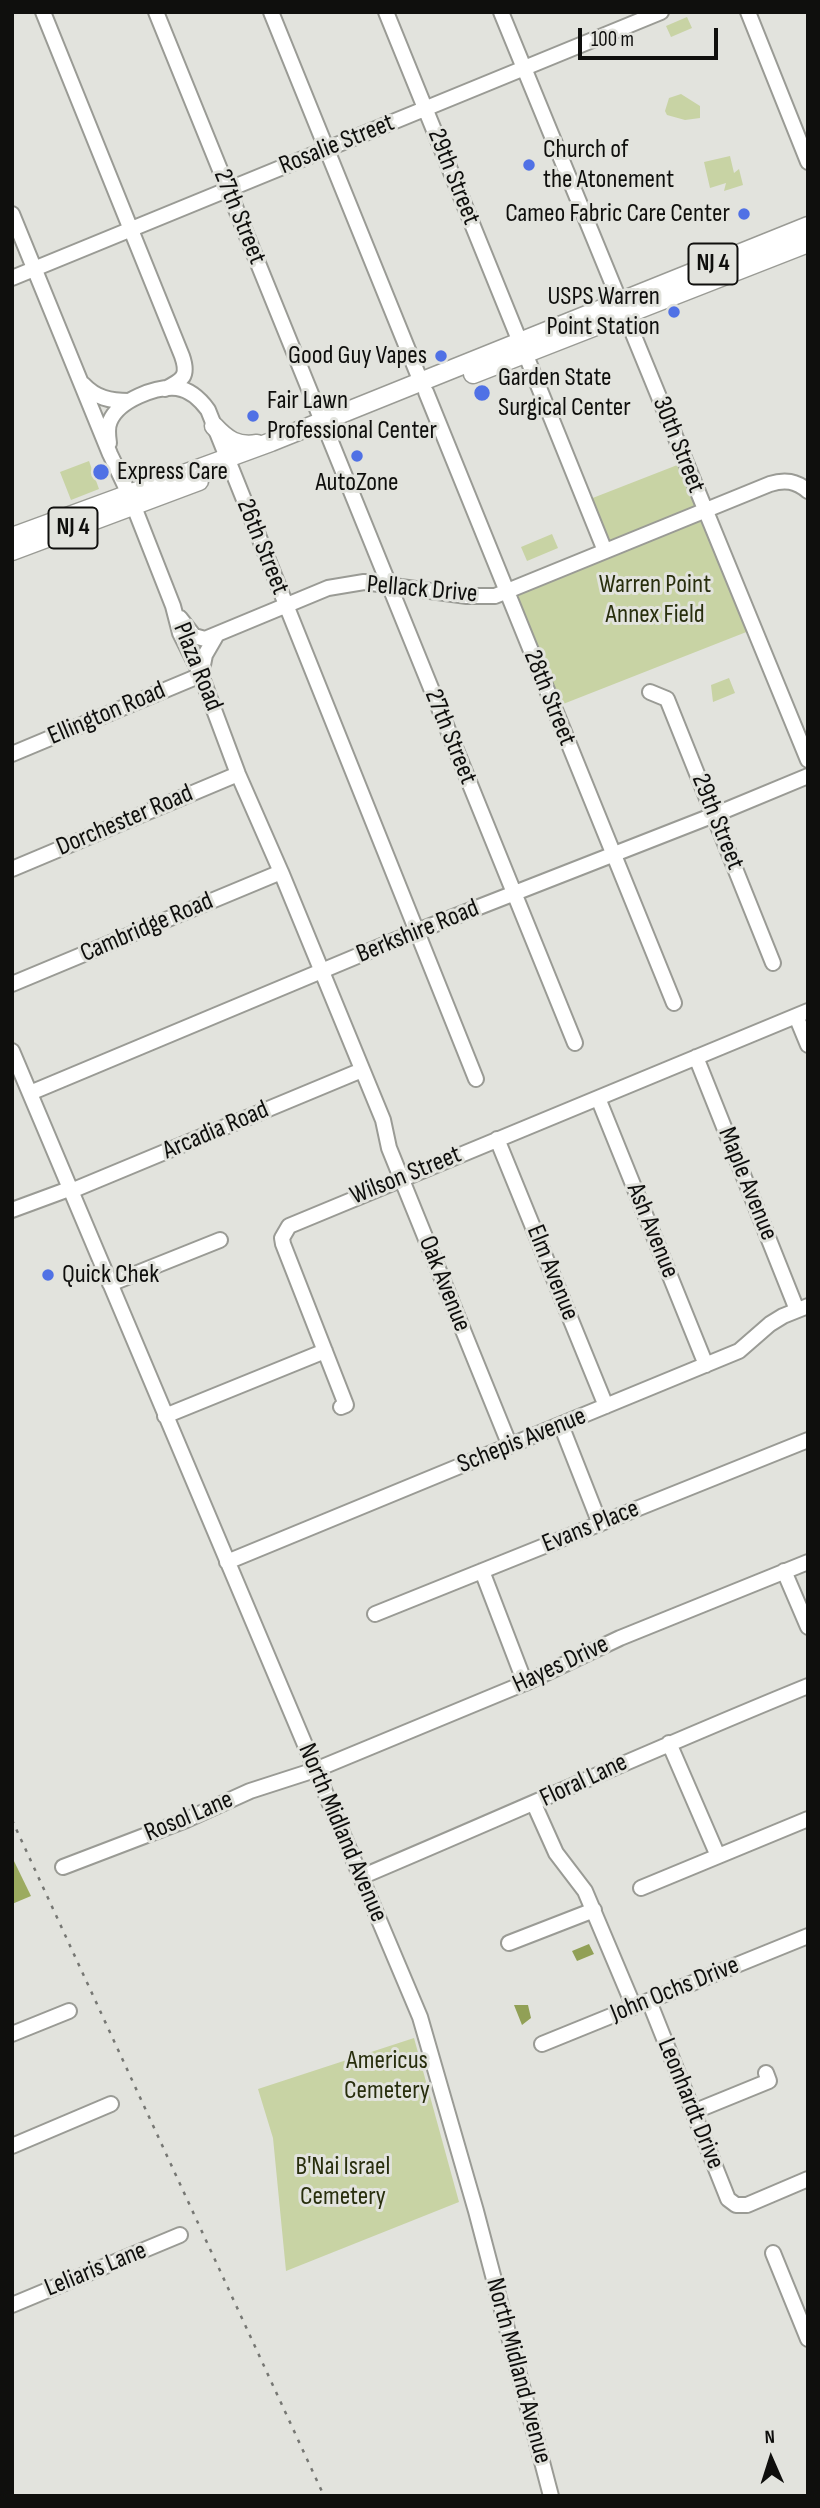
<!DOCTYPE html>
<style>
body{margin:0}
#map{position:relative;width:820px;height:2508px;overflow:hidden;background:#e2e3dd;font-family:"Sofia Sans Condensed",sans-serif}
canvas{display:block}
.frame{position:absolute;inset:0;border:14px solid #0f0f0d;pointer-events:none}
.north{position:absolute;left:736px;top:2424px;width:70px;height:70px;-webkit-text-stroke:5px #e2e3dd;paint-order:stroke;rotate:357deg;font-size:19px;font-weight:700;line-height:28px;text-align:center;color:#0f0f0d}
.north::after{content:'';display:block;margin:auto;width:24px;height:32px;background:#0f0f0d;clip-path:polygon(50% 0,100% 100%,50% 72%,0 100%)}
.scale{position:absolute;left:578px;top:28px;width:140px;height:32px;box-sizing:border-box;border:4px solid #0f0f0d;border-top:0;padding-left:9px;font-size:21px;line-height:24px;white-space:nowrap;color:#0f0f0d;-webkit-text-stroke:5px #e2e3dd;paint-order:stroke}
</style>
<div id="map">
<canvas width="820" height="2508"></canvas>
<div class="frame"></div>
<div class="north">N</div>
<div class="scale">100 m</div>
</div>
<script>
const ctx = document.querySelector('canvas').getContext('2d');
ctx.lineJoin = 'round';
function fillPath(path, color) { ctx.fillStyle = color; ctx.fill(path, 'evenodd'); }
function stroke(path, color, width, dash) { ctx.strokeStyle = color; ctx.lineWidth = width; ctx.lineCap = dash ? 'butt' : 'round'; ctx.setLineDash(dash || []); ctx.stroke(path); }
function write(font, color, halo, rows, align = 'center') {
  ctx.font = font + ' "Sofia Sans Condensed",sans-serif'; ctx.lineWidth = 6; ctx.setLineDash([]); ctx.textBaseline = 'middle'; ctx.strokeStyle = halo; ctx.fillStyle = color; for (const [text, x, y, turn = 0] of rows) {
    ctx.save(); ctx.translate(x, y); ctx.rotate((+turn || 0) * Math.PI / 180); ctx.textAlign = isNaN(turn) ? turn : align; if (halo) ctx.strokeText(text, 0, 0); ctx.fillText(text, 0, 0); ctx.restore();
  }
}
fillPath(new Path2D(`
 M687 17 692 28 671 37 666 26Z
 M681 94 700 106V118L685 120 667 115 665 111 669 98Z
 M730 156 734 173 739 169 743 185 724 191 726 183 710 188 704 162Z
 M89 461 99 489 71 500 60 472Z
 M685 462 754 629 553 708 505 592 605 551 585 501Z
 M552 534 558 548 527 561 521 547Z
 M729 678 735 693 713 702 711 685Z
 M414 2038 459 2202 286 2271 273 2138 258 2089Z`), '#c8d3a4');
fillPath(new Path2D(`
 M12 1857 31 1896 12 1904Z`), '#9cab60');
fillPath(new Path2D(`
 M589 1944 594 1954 577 1961 572 1951Z
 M514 2005H528L531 2018 522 2025Z`), '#91a056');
const minor = new Path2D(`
 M43 12 182 356C189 376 183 380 165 389
 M156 12 322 421
 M271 12 421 382
 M386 12 520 342
 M501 12 808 760
 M748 12 808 162
 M12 214 110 454 129 494 173 606 180 633 201 675 238 774 281 872 383 1120 389 1148 510 1446
 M12 278 661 12
 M525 353 605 551
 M83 384C96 398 110 401 129 401
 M426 392 674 1003
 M327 432 575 1043
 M109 443C108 436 107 427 110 421 119 400 156 386 177 388 191 390 200 399 208 410L476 1079
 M180 618 194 636 205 639 328 588 364 582 467 596H495L770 484C785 479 796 481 808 491
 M201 675 205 655 216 636
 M650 692 667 699 773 963
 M12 754 201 675
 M12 869 238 774
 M12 984 281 872
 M796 1016 808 1045
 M12 1051 420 2017 476 2211 551 2496
 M696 1057 797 1310
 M30 1093 410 934 714 815 808 776
 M598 1098 706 1365
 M497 1139 606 1406
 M71 1191 362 1070
 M12 1210 69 1189
 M110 1284 220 1240
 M341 1407 346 1405 283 1244 282 1238 289 1226 808 1011
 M165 1416 325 1351
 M561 1425 600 1524
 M227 1562 739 1351 770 1324 783 1316 808 1306
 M482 1571 525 1683
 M784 1571 808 1627
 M375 1614 808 1440
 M669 1743 718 1856
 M534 1804 556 1853 585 1891 634 2007
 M63 1867 186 1820 250 1791 315 1770 525 1683 620 1638 808 1562
 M361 1877C510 1814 658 1747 808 1686
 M641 1888 808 1819
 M509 1943 594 1910
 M649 2001 728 2199 736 2205H747L808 2179
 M12 2034 69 2011
 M542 2044 808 1936
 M693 2112 769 2081 766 2073
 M12 2146 111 2104
 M773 2253 808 2339
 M12 2305 180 2235`);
const major = new Path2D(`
 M473 374 808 243
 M214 426C227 440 237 447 257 444
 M12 537 271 442 808 226
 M12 551 199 481`);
stroke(minor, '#9a9b95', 18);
stroke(major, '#9a9b95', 21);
stroke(minor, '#fff', 14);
stroke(major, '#fff', 18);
stroke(new Path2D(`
 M12 1820 324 2496`), '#767773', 2.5, [3.5, 7]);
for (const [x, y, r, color] of [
 [529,165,7,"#5071e5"],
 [744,214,7,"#5071e5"],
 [674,312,7,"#5071e5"],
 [441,356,7,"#5071e5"],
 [482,393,9,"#5071e5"],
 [253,416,7,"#5071e5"],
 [357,456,7,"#5071e5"],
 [101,472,9,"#5071e5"],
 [48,1275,7,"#5071e5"]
]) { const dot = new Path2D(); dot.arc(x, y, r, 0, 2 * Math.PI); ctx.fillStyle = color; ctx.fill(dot); stroke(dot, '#e2e3dd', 2.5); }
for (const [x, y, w] of [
 [713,264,49],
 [73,528,49]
]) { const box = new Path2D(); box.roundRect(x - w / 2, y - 20.5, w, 41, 5); ctx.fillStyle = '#e2e3dd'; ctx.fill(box); stroke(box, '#0f0f0d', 2); }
write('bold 24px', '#0f0f0d', null, [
 ["NJ 4",713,264],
 ["NJ 4",73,528]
]);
write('26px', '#0f0f0d', '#e2e3dd', [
 ["Rosalie Street",337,145,-22],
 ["29th Street",453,177,68],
 ["27th Street",239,217,68],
 ["30th Street",678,445,68],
 ["26th Street",262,547,68],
 ["Pellack Drive",422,590,5],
 ["Plaza Road",197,667,68],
 ["28th Street",549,698,68],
 ["Ellington Road",107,714,-23],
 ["27th Street",450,737,68],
 ["Dorchester Road",125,821,-23],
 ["29th Street",717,822,68],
 ["Cambridge Road",147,928,-23],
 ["Berkshire Road",418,932,-22],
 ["Arcadia Road",216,1131,-23],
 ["Wilson Street",406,1176,-22],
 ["Maple Avenue",747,1184,68],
 ["Ash Avenue",652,1231,68],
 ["Elm Avenue",552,1273,68],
 ["Oak Avenue",444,1284,68],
 ["Schepis Avenue",522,1441,-22],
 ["Evans Place",591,1527,-22],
 ["Hayes Drive",561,1665,-25],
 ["Floral Lane",584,1781,-25],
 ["Rosol Lane",189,1817,-23],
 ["North Midland Avenue",342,1833,67],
 ["John Ochs Drive",675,1990,-22],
 ["Leonhardt Drive",690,2104,68],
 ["Leliaris Lane",96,2270,-22],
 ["North Midland Avenue",518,2371,75]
]);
write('26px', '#0f0f0d', '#e2e3dd', [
 ["Church of",543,150],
 ["the Atonement",543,180],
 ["Cameo Fabric Care Center",730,214,"right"],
 ["USPS Warren",660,297,"right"],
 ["Point Station",660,327,"right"],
 ["Good Guy Vapes",427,356,"right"],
 ["Garden State",498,378],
 ["Surgical Center",498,408],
 ["Fair Lawn",267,401],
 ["Professional Center",267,431],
 ["Express Care",117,472],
 ["AutoZone",357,483,"center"],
 ["Quick Chek",62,1275]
], 'left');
write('26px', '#282e0d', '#e2e3dd', [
 ["Warren Point",655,585],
 ["Annex Field",655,615],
 ["Americus",387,2061],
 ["Cemetery",387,2091],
 ["B'Nai Israel",343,2167],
 ["Cemetery",343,2197]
]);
</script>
